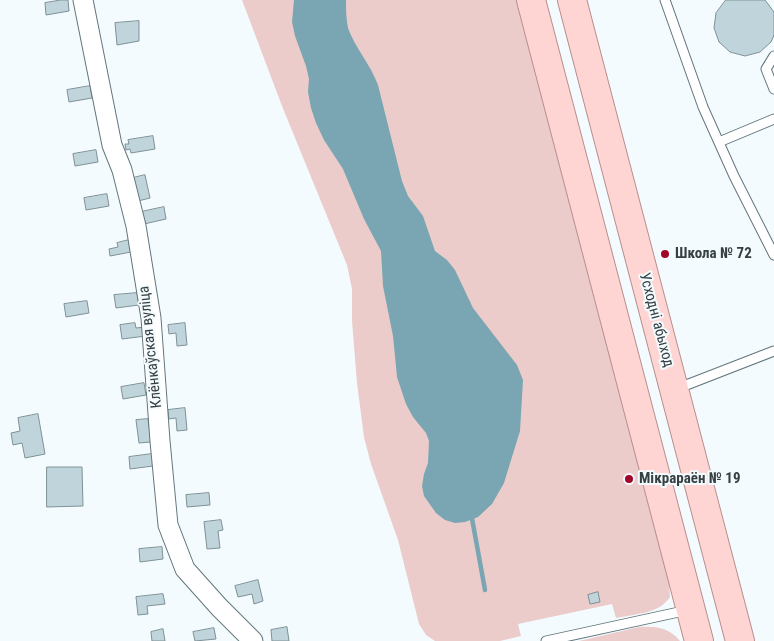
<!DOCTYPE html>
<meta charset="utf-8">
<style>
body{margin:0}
canvas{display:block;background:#f3fbfe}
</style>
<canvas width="774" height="641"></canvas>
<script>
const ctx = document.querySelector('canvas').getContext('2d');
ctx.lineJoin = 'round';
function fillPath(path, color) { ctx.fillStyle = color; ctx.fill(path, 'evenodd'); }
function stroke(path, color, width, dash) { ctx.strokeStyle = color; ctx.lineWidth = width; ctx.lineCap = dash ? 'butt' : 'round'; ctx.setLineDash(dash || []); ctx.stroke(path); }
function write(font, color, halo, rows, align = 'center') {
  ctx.font = font + ' "Roboto Condensed",sans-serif'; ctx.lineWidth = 4; ctx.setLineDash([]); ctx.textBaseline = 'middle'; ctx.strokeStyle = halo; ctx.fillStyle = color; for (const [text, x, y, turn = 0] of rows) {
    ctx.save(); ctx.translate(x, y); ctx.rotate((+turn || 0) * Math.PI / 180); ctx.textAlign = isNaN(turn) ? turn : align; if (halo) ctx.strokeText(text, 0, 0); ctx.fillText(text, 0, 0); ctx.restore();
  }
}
fillPath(new Path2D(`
 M242 0H518L669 582 670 597C659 614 635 614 616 618L612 604 518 624 521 636 500 641H435L426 635 419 624 398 540 371 464 364 437 357 383 352 321V289L347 265 282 106Z
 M639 627C655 626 669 627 680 641H579Z`), '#ebcccb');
fillPath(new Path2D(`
 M294 0H346C346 9 346 19 348 28 355 48 371 65 378 85L402 181 408 196 423 216 435 251 447 260 455 270 473 308 517 365 523 380 520 431 504 483 492 504 478 517 465 522 455 523 445 520 436 513 424 496 422 486 424 474 428 463 429 441 426 433 413 417 406 404 397 377 393 336 383 286 381 251 364 219 343 169 324 140 316 123 311 108 308 92 309 79 306 66 295 36 292 22Z`), '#79a6b2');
stroke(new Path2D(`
 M471 513 485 590`), '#79a6b2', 4.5);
const building = new Path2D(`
 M61 0H68L69 11 46 15 45 3Z
 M726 0H765L774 12V35L771 42 760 52 745 56 730 52 719 42 714 28 716 13Z
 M139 21V41L117 45 115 23Z
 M90 86 92 98 69 102 67 90Z
 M153 136 155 149 131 153 130 149 126 150 125 144H129L128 140Z
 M96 150 98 162 75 166 73 154Z
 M145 175 150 198 138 201 133 178Z
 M107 194 109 206 86 210 84 198Z
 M164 207 166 219 144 224 141 212Z
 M129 240 131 252 110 256 109 249 118 247 117 243Z
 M137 293 139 305 116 308 114 295Z
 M87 301 89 313 66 317 64 304Z
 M135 323 136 328 145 327 146 336 122 339 120 325Z
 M185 323 187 345 177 346 176 333 169 334 168 325Z
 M144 383 146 395 123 399 121 387Z
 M185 408 187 430 177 431 176 418 169 419 168 410Z
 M38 414 45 454 25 458 22 443 13 445 11 433 20 431 18 418Z
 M148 419 151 442 139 443 136 420Z
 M152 454 153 466 130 469 129 457Z
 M47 467H82L83 506 47 507Z
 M209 493 210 505 187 507 186 495Z
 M221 520 223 530 218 531 220 548 207 549 204 522Z
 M162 547 163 559 140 562 139 549Z
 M258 580 263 601 254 604 252 594 238 597 235 586Z
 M598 592 600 602 590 604 588 595Z
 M163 594 165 604 147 606 148 614 138 615 136 597Z
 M287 627 289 641H272L271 630Z
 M214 628 216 639 195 641 193 632Z
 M163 629 165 641H152L151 632Z`);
fillPath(building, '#c0d5db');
stroke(building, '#7e9197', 1);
const lane = new Path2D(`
 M665 0 703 107 734 176 774 255
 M774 56 766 69 774 89
 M719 142 774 119
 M676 389 774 351
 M546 641 688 610`);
const street = new Path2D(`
 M83 0 112 145 122 170 136 226 151 318 160 441 168 525 185 569 219 607 253 641`);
const primary = new Path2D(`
 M531 0 699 641
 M572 0 740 641`);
stroke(lane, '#63767c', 11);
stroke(street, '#63767c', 21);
stroke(primary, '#b98e8e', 30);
stroke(lane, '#fff', 9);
stroke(street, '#fff', 19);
stroke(primary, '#ffd5d4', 28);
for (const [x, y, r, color] of [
 [665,254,5,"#a30528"],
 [629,479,5,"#a30528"]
]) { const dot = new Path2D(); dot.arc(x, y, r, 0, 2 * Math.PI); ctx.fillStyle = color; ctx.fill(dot); stroke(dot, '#f3fbfe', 2); }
write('bold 15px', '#363f41', '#f3fbfe', [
 ["Школа № 72",675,254],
 ["Мікрараён № 19",639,479]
], 'left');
write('15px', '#363f41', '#f3fbfe', [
 ["Усходні абыход",656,320,75],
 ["Клёнкаўская вуліца",151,347,-96]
]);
</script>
